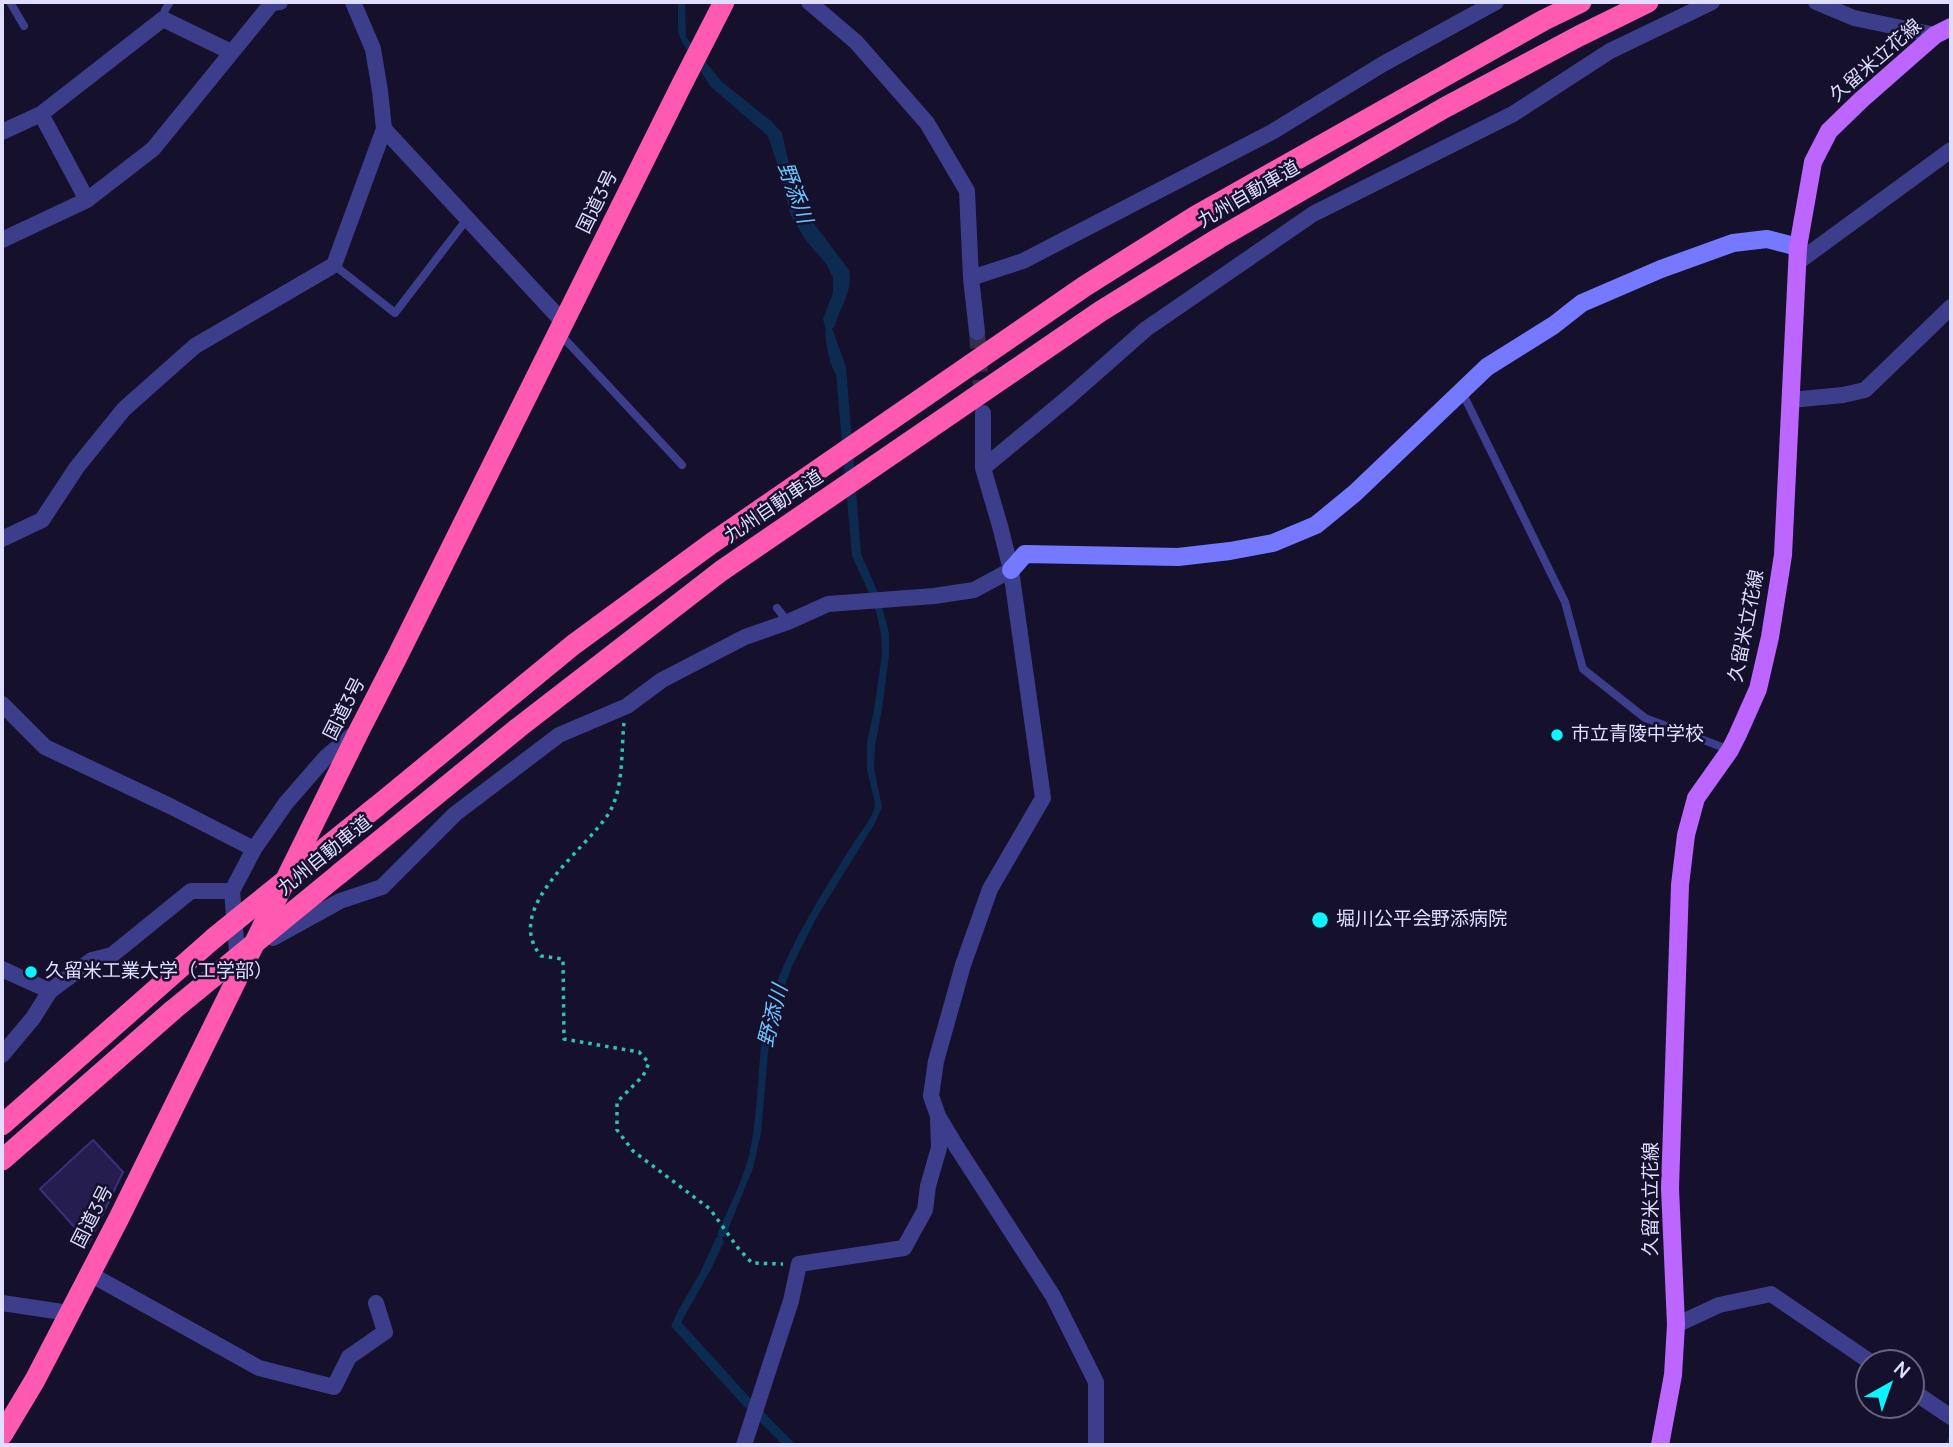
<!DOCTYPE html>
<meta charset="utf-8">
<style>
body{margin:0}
#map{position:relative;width:1953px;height:1447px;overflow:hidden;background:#15112d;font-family:Manrope,sans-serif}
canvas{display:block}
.frame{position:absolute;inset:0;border:4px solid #dfdeff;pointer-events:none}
.north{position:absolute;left:1855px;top:1349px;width:70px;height:70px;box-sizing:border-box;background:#15112d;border:2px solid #666381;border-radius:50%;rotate:40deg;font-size:19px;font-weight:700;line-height:28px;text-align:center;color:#dfdeff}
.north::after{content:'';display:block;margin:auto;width:24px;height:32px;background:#0af5ff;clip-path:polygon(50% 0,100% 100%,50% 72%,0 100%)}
</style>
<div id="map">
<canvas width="1953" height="1447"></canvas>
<div class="frame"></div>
<div class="north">N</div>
</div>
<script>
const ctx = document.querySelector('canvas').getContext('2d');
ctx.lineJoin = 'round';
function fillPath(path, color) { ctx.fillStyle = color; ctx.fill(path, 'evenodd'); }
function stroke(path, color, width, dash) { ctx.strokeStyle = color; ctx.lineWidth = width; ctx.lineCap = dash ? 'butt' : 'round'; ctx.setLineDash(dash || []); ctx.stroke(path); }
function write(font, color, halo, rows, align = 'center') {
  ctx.font = font + ' Manrope,"Noto Sans JP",sans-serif'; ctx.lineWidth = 5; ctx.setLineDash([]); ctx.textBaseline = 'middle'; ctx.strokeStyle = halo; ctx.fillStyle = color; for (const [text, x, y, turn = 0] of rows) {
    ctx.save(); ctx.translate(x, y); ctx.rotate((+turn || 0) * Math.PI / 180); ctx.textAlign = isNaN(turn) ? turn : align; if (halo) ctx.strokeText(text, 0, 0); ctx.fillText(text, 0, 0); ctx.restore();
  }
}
fillPath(new Path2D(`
 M678 2H685L686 37 721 81 771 121 782 133 795 189 801 203 812 221 849 270C854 291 839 307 835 327L832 328 846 367 861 554 879 595 889 633V655L882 709 875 746 874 768 882 807 875 823 815 920 792 966 773 1019 768 1053 761 1133 753 1168 725 1237H722L724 1242 710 1271 681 1322 749 1397 796 1445H783L741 1403 671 1326 679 1309 700 1273 716 1238 719 1236 717 1235C728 1209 742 1183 749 1155 761 1105 755 1052 770 1002 787 948 819 899 849 850 857 837 868 824 874 810L875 803 867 770V742L874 710 882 654 881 634 877 615 871 597 852 556 836 374C828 363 827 346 825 333L826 331 823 319 833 293V278L827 265 805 239 791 216 779 169 768 136 710 86 681 40 678 31Z`), '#0d2a51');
stroke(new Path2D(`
 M1947 1445 1951 1438`), '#0d2a51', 5);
const building = new Path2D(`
 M93 1140 123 1172 89 1243 40 1189Z`);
fillPath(building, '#241d4e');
stroke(building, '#392f7b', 2);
stroke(new Path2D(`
 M977 332 982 401`), '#33304c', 16, [16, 8]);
stroke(new Path2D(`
 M624 723C621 751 624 788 609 813 586 850 501 908 541 956L563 959 564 1039 639 1052 649 1063 643 1076 617 1102V1130L633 1151 710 1209 738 1248 752 1263 783 1264`), '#30c1b0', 3.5, [3.5, 5]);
stroke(new Path2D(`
 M10 2 24 26
 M163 19 165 10 170 2
 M334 265 395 313 467 219
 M560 334 682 465
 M1461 390 1565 602 1583 669 1645 718 1730 750
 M777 608 788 622`), '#3c3e8c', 8);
stroke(new Path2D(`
 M809 2 856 42 927 123 967 191 971 278 977 332
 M1816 2 1854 18 1935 35
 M41 114 87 200
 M384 129 564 323
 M2 132 41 114 163 19 231 52
 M2 240 87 200 153 149 272 3 280 2
 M1798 262 1951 150
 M971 278 1023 261 1272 132 1383 64 1496 2
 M1791 400 1843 395 1865 390 1951 307
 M983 413V468L1000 526 1011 570 1043 798 990 889 963 965 936 1061 931 1096 938 1116 956 1146 1053 1296 1096 1382V1445
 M983 468 1070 396 1146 329 1313 214 1513 114 1610 51 1712 2
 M2 539 42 520 77 467 124 409 195 346 334 265 384 129 380 91 373 49 353 2
 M2 704 45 747 172 807 254 849
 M273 938 340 901 382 887 455 814 559 735 627 706 662 680 745 637 788 622 828 604 934 596 974 590 1011 570
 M238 964 232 891 254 849 286 803 326 757 355 733
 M2 969 50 991
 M2 1055 33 1018 50 991 92 960 112 955 191 891H232
 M90 1274 259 1368 334 1387 349 1357 385 1332 376 1303
 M2 1303 69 1313
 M1676 1325 1719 1305 1771 1294 1872 1363
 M1911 1390 1951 1417
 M744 1445 791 1301 799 1264 904 1248 925 1210 928 1186 939 1148 938 1118`), '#3c3e8c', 16);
stroke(new Path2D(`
 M1011 570 1025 554 1178 557 1230 551 1273 543 1316 525 1355 493 1487 367 1554 325 1582 303 1661 269 1733 243 1767 239 1798 247`), '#7579ff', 18);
stroke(new Path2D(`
 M1660 1445 1673 1375 1676 1325 1670 1188 1680 885 1686 835 1696 798 1730 750 1738 734 1758 689 1770 637 1783 555 1798 247 1813 162 1829 131 1861 100 1935 35 1951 27`), '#bc65ff', 18);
stroke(new Path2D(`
 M376 807 573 645 712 543 1085 286 1196 216 1544 20 1581 2
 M339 874 518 728 721 571 1101 311 1219 238 1444 108 1579 36 1648 2
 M2 1125 214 938
 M2 1160 173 1010
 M2 1435 35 1380 119 1218 360 729 397 657 681 86 724 2`), '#ff59b2', 21);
stroke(new Path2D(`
 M214 938 376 807
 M173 1010 339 874`), '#ff59b2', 21);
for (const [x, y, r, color] of [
 [1557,735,7,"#0af5ff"],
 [1320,920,9,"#0af5ff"],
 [31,972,7,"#0af5ff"]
]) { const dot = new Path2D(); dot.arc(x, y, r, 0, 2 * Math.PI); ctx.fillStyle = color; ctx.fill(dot); stroke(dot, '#15112d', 2.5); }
write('19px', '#dfdeff', '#15112d', [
 ["久留米立花線",1876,61,-41],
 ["九州自動車道",1249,195,-30],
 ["国道3号",598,202,-64],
 ["九州自動車道",774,507,-34],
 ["久留米立花線",1747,626,-79],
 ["国道3号",345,709,-63],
 ["九州自動車道",325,856,-39],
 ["久留米立花線",1652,1199,-90],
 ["国道3号",93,1217,-63]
]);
write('19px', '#dfdeff', '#15112d', [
 ["市立青陵中学校",1571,735],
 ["堀川公平会野添病院",1336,920],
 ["久留米工業大学（工学部）",45,972]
], 'left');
write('italic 21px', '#6cc4ff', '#15112d', [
 ["野添川",794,193,70],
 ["野添川",774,1016,-76]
]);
</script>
